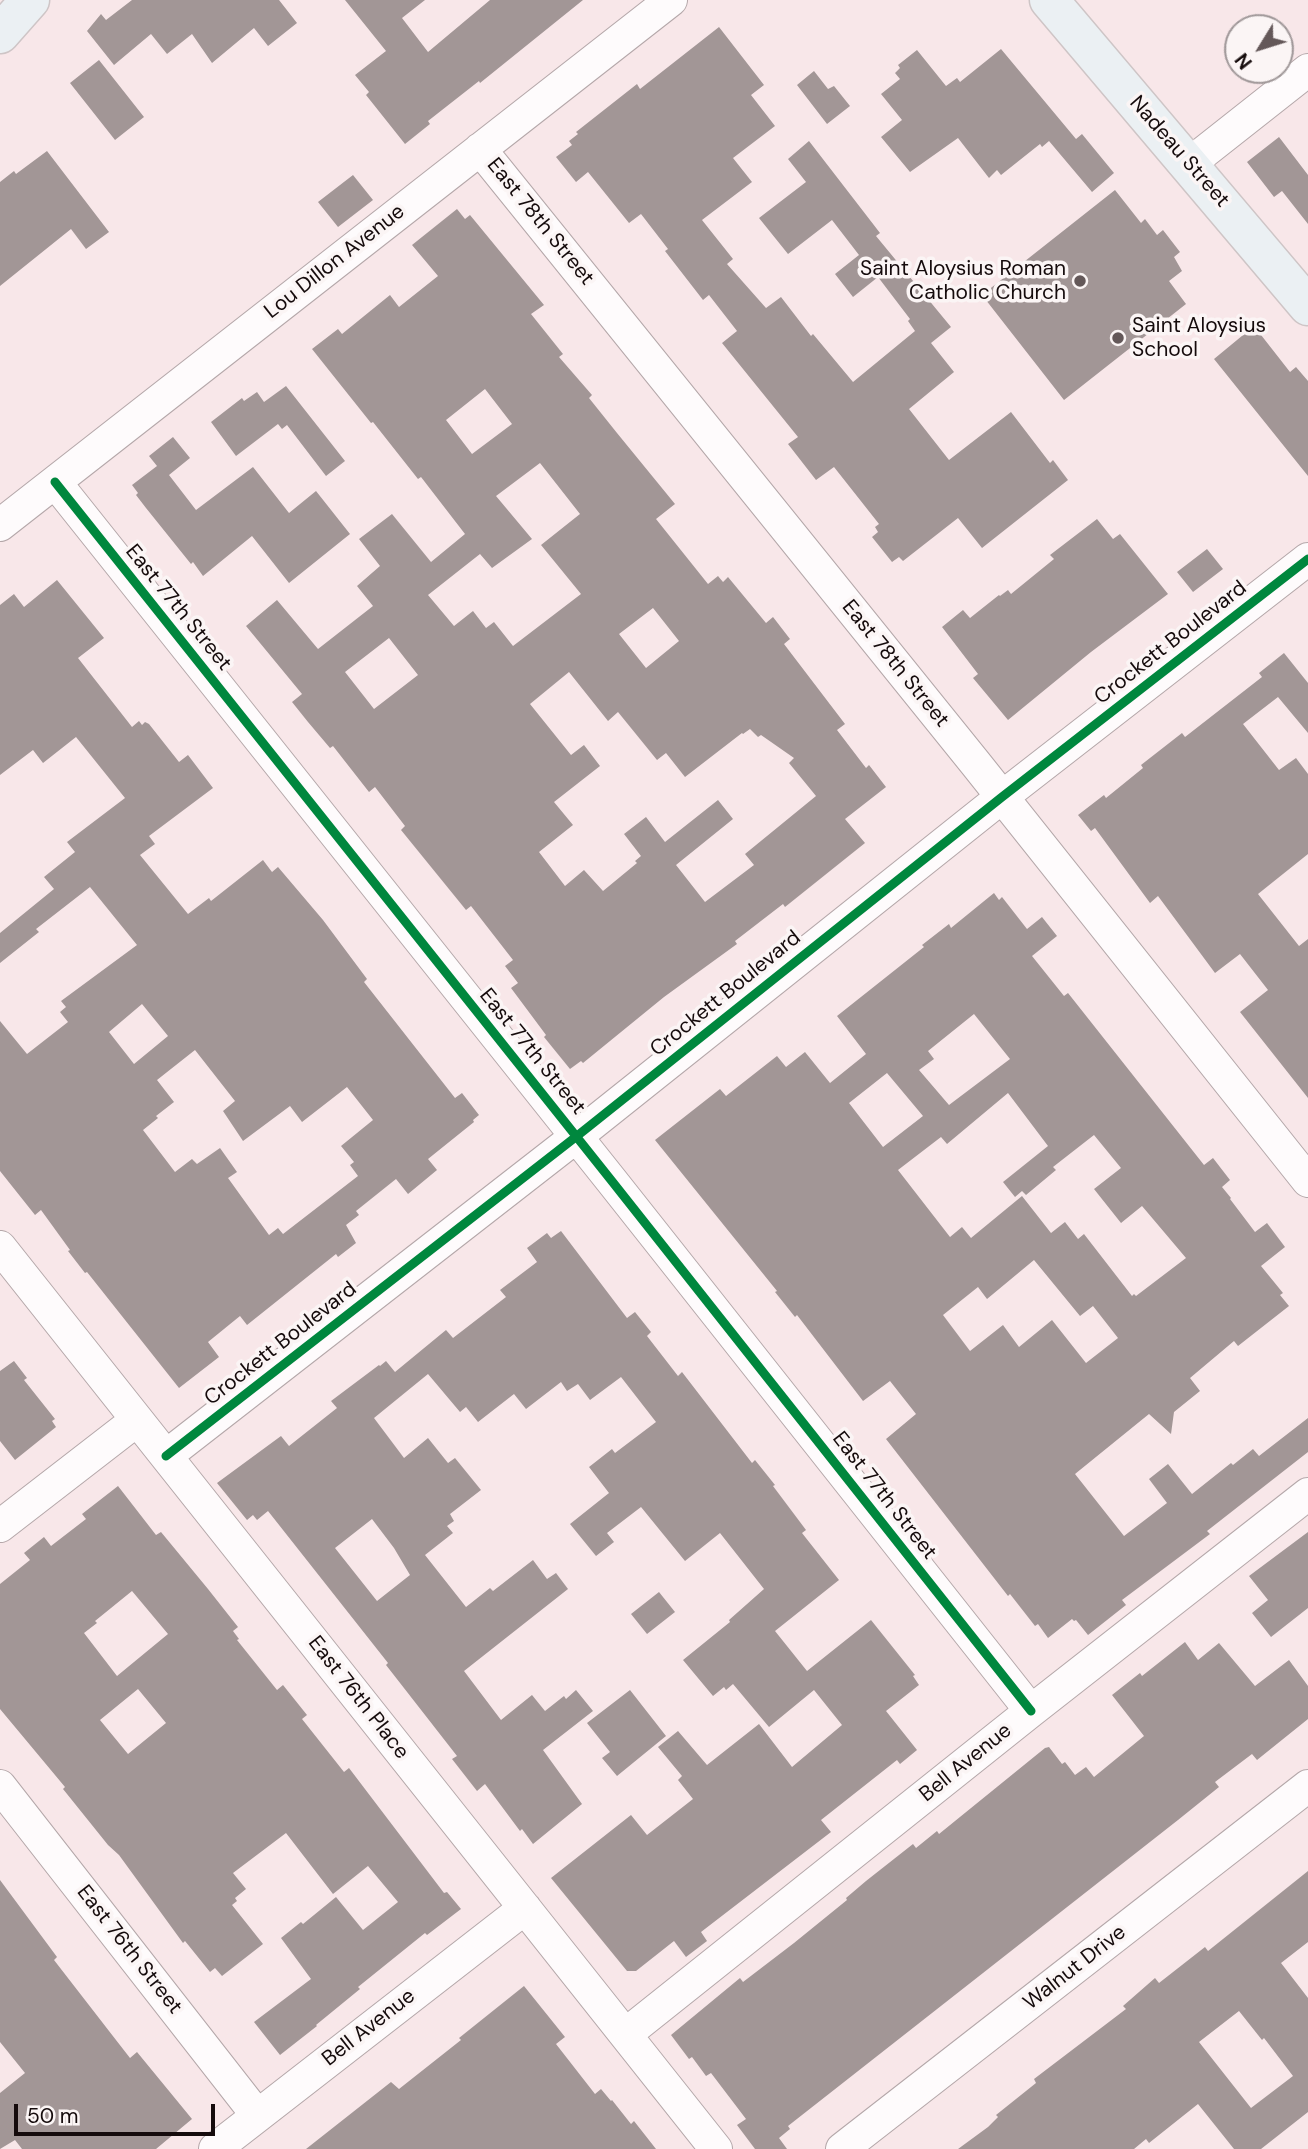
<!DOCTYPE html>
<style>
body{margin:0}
#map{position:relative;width:1308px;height:2149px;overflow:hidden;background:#f8e7e9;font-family:"DM Sans",sans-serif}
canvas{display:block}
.north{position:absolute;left:1224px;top:14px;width:70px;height:70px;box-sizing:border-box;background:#fbf5f5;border:2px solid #9f9798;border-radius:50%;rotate:232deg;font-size:19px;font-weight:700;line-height:28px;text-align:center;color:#150b0c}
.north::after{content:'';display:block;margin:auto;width:24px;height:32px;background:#645859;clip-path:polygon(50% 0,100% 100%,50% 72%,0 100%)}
.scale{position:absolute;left:14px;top:2104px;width:201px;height:32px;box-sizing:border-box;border:4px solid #150b0c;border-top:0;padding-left:9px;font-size:21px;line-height:24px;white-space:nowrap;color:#150b0c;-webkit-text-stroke:5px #fbf5f5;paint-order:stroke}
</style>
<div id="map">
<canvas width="1308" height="2149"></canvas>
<div class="north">N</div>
<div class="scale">50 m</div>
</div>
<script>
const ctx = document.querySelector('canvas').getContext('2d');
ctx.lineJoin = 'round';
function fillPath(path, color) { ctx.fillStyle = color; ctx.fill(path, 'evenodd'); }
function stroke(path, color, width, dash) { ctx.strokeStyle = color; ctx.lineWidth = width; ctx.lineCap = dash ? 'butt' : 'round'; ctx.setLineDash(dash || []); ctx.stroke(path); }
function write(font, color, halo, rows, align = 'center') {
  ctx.font = font + ' "DM Sans",sans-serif'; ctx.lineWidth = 7; ctx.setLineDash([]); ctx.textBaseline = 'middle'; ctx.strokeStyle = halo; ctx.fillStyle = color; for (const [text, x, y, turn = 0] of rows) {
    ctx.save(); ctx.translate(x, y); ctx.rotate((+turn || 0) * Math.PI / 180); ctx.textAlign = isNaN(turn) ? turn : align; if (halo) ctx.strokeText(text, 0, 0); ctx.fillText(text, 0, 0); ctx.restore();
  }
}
fillPath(new Path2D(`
 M132 0H279L297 23 268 46 254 28 212 63 192 34 167 54 151 34 114 65 87 31 101 14 106 20Z
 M345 0H425L402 18 428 52 490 0H583L480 83 479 81 428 121 430 124 405 144 366 95 369 92 355 75 386 51Z
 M719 27 764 85 751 95 775 126 733 158 752 182 702 220 733 259 727 264 766 308 781 297 811 336 813 334 853 382 915 331 908 321 910 319 878 277 853 297 835 274 859 255 832 220 788 254 759 218 806 182 788 159 809 141 880 233 876 236 951 327 931 343 954 372 909 409 949 460 1011 412 1050 463 1053 460 1068 480 982 548 958 518 903 561 899 557 892 562 872 537 878 532 875 527 879 524 834 467 816 480 788 444 798 437 722 343 737 331 709 295 703 300 665 251 668 249 641 214 629 223 588 172 576 182 556 157 572 145 569 141 578 134 576 132 637 84 640 89Z
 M1001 49 1076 139 1082 134 1114 173 1092 192 1049 141 1042 147 1040 144 1001 175 997 170 989 178 958 138 910 172 881 137 902 120 881 94 900 79 895 73 900 68 898 65 917 50 946 86 957 78 960 82Z
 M99 60 144 117 115 140 70 83Z
 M814 71 828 89 834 86 850 106 827 124 797 85Z
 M1279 137 1308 175V224L1282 191 1274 197 1247 162Z
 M47 151 109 232 86 249 71 229 0 286V182L14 171 16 174Z
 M353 175 373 200 338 227 318 202Z
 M1115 190 1141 223 1145 219 1157 235 1163 230 1180 252 1174 257 1182 271 1169 281 1186 304 1064 400 982 295Z
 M457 209 465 219 470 215 544 305 531 314 563 354 559 357 592 395 589 398 617 433 675 504 656 519 708 584 718 576 723 582 728 577 766 623 773 617 790 639 784 644 845 724 837 730 866 768 869 765 886 787 845 819 865 843 785 907 783 904 735 941 737 944 664 997 583 1063 581 1061 570 1069 544 1037 546 1035 511 988 518 983 505 966 513 960 471 906 466 910 401 830 405 826 375 787 369 792 333 746 330 748 308 722 292 702 302 694 246 626 277 600 318 649 373 606 357 586 380 566 359 539 392 514 431 562 465 534 421 477 418 479 373 422 371 423 312 349 338 329 342 334 390 295 399 307 438 276 412 245ZM485 389 512 424 472 454 446 420ZM540 463 580 514 541 545 581 594 513 646 494 622 486 628 473 611 454 626 428 595 480 554 492 568 532 539 496 496ZM653 608 679 641 646 668 619 634ZM389 638 418 675 374 709 345 672ZM569 672 608 721 618 712 657 760 666 753 685 777 742 733 743 734 750 729 758 737 761 735 794 758 789 763 816 796 745 854 754 865 705 902 676 865 733 819 718 800 665 842 646 817 624 834 641 856 635 861 637 863 603 891 584 870 565 886 539 852 573 825 554 802 600 766 584 745 571 755 530 704Z
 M1254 326 1290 372 1296 367 1308 381V476L1214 359Z
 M286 386 345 461 326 476 287 425 282 429 278 424 236 456 211 422 242 398 244 401 257 392 264 402Z
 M173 437 190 458 169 475 196 510 253 467 289 513 316 491 350 534 289 583 252 536 203 576 193 562 191 564 146 508 136 495 138 493 132 485 157 466 149 456Z
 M1097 519 1113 539 1120 534 1168 594 1091 652 1008 720 973 678 978 674 942 627 963 610 970 618 999 595 1000 596 1008 590 1011 594 1054 559 1050 555Z
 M1207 549 1223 569 1193 592 1177 572Z
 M57 580 104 638 78 658 132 727 139 721 142 725 145 722 149 724 179 762 188 755 213 788 149 836 155 844 140 855 188 914 209 898 211 901 263 860 272 872 278 867 323 920 367 979 364 982 455 1098 462 1093 479 1115 473 1120 474 1122 428 1159 437 1170 408 1194 396 1179 356 1211 359 1215 346 1225 356 1243 338 1257 336 1254 247 1325 240 1316 208 1342 219 1357 179 1388 87 1272 85 1273 68 1251 70 1250 41 1210 35 1215 0 1171V1021L27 1054 68 1022 60 1012 66 1007 61 1001 137 945 90 887 36 929 39 932 0 963V933L54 889 44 877 75 852 67 842 125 798 76 737 43 763 33 750 0 775V605L14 594 24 607ZM142 1004 168 1036 134 1064 109 1032ZM195 1050 235 1101 223 1111 243 1141 290 1106 302 1122 347 1087 373 1120 341 1146 354 1162 350 1165 358 1176 283 1234 278 1228 269 1235 228 1178 237 1172 220 1148 197 1164 192 1159 175 1172 143 1130 158 1118 156 1116 174 1102 157 1080Z
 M1284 653 1308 683V733L1278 697 1243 724 1279 770 1296 758 1308 774V854L1258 894 1299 946 1308 939V1098L1240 1012 1268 990 1240 954 1215 973 1158 896 1150 903 1095 828 1091 831 1078 815 1104 795 1106 798 1143 768 1141 765 1182 733 1185 737 1262 677 1259 673Z
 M994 893 999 900 1002 897 1027 929 1042 917 1057 936 1032 956 1064 996 1068 993 1204 1165 1213 1158 1230 1180 1222 1187 1231 1198 1230 1199 1255 1232 1267 1223 1285 1247 1261 1266 1283 1293 1280 1295 1289 1306 1238 1346 1234 1341 1190 1378 1200 1391 1174 1412 1171 1434 1149 1414 1075 1474 1124 1536 1167 1503 1149 1479 1168 1464 1192 1494 1231 1463 1233 1465 1253 1449 1259 1456 1308 1418V1452L1207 1531 1210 1534 1122 1600 1126 1605 1088 1635 1076 1620 1074 1621 1072 1619 1048 1638 1038 1624 1035 1626 1010 1594 1008 1596 886 1439 916 1414 890 1381 863 1401 797 1315 795 1317 775 1292 777 1291 655 1140 720 1089 726 1096 777 1056 786 1067 805 1052 830 1083 866 1054 837 1016 924 947 922 945 949 924 951 928ZM974 1014 1010 1059 949 1105 919 1070 934 1059 928 1051ZM887 1073 923 1116 883 1147 849 1103ZM1008 1093 1048 1146 1003 1182 1015 1197 1022 1191 1026 1195 1056 1170 1053 1167 1094 1135 1121 1168 1094 1189 1121 1223 1142 1206 1186 1258 1136 1296 1134 1294 1132 1296 1084 1234 1078 1239 1065 1222 1051 1233 1022 1196 971 1238 962 1227 950 1237 898 1170 941 1137 947 1144ZM1034 1260 1080 1316 1093 1306 1118 1338 1086 1363 1052 1320 1019 1347 1003 1325 970 1351 943 1315 978 1287 987 1299Z
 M561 1231 627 1318 635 1312 651 1332 647 1336 678 1376 682 1372 752 1463 755 1460 775 1485 773 1486 806 1530 802 1533 839 1580 775 1631 807 1671 871 1620 915 1675 913 1676 919 1685 886 1711 917 1750 900 1764 897 1760 821 1820 831 1832 701 1932 707 1941 686 1957 674 1941 636 1971H627L551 1878 631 1815 647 1835 693 1799 678 1780 682 1776 658 1747 678 1731 707 1765 759 1724 792 1767 842 1725 814 1690 769 1727 733 1684 726 1690 724 1687 713 1696 683 1660 730 1622 729 1620 764 1589 720 1533 685 1561 641 1507 607 1533 614 1542 596 1556 570 1524 609 1493 589 1467 612 1449 615 1453 656 1422 621 1377 590 1400 578 1384 567 1391 561 1382 526 1409 514 1394 478 1422 466 1407 460 1412 428 1374 374 1418 404 1458 428 1438 448 1463 455 1458 481 1490 450 1514 454 1521 447 1526 453 1533 425 1555 466 1607 490 1588 493 1591 533 1560 547 1579 556 1573 568 1589 464 1671 501 1720 532 1695 545 1711 564 1696 566 1699 576 1690 593 1711 543 1750 582 1804 533 1844 522 1829 520 1831 485 1784 477 1791 452 1759 457 1756 386 1665 388 1663 268 1511 257 1520 253 1515 247 1520 217 1483 281 1436 289 1446 337 1408 331 1401 379 1365 380 1366 386 1361 395 1372 446 1330 453 1338 506 1297 500 1290 537 1262 527 1248 547 1233 551 1238ZM372 1519 394 1548 410 1575 377 1601 335 1548Z
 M14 1361 27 1378 24 1380 55 1419 52 1421 56 1427 15 1460 0 1441V1371Z
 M118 1486 156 1535 161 1532 208 1589 238 1627 233 1631 239 1639 237 1640 277 1690 283 1685 307 1715 302 1719 344 1772 349 1768 444 1893 447 1892 461 1909 427 1935 425 1933 358 1987 360 1989 316 2025 317 2026 280 2055 254 2022 311 1979 281 1938 301 1922 303 1924 336 1897 363 1930 398 1902 368 1866 333 1894 286 1833 233 1873 246 1889 235 1898 237 1901 232 1905 263 1944 222 1976 215 1968 210 1972 185 1941 183 1943 119 1855 108 1845 63 1789 65 1787 0 1709V1584L30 1560 24 1553 44 1537 51 1546 86 1519 82 1514ZM132 1591 168 1634 117 1676 84 1633 97 1623 95 1621ZM138 1689 166 1723 128 1754 100 1720Z
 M1308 1532V1608L1271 1637 1252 1613 1268 1600 1249 1576Z
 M659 1592 675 1612 647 1634 631 1614Z
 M1185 1642 1198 1660 1219 1643 1255 1686 1289 1660 1308 1686V1719L1257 1760 1252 1754 1215 1782 1219 1787 1178 1820 788 2126 790 2129 779 2138 787 2149H755L737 2125 746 2119 711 2073 706 2076 692 2057 689 2059 671 2035 740 1978 743 1982 794 1943 847 1900 846 1898 866 1881 913 1844 916 1848 937 1831 939 1834 1045 1748 1049 1747 1062 1764 1065 1762 1075 1775 1086 1767 1094 1777 1144 1736 1112 1695 1140 1673 1142 1676Z
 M630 1690 666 1736 617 1776 602 1758 610 1752 587 1723Z
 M1308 1871V1942L1281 1963 1308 1998V2112L1261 2149H1234L1198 2104 1149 2143 1146 2139 1134 2149H958L988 2127 998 2117 996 2115 1036 2083 1034 2079 1126 2009 1123 2006 1155 1978 1159 1983 1205 1947 1208 1951ZM1239 2011 1262 2040 1264 2038 1293 2076 1251 2108 1199 2042Z
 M0 1880 57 1957 54 1960 109 2031 130 2058 137 2052 192 2119 156 2149H22L15 2140 0 2149V2093L25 2073 0 2042Z
 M524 1986 565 2037 556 2044 595 2094 601 2089 611 2101 612 2100 631 2124 634 2121 656 2149H306L391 2082 399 2089 461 2040 459 2038Z`), '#a29696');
const minor = new Path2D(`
 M480 149 976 764 1308 1181
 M1189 164 1308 70
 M55 482 611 1180 1031 1711
 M0 525 671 0
 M0 1247 716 2149
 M166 1456 577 1136 1002 797 1308 559
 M0 1526 137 1420
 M0 1786 257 2115
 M626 2034 1031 1711 1308 1494
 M215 2149 525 1908
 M842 2149 1308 1786`);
const major = new Path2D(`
 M1049 0 1308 306
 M0 34 30 0`);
stroke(minor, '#b4a7a9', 34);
stroke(major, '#cec5c6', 41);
stroke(minor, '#fefbfc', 32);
stroke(major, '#ebf0f3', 38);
stroke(new Path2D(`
 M55 482 611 1180 1031 1711
 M166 1456 577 1136 1002 797 1308 559`), '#00873e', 9);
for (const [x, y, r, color] of [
 [1080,281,7,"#645859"],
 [1118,338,7,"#645859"]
]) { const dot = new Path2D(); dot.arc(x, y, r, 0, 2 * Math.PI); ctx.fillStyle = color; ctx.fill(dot); stroke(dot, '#fbf5f5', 2.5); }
write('21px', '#150b0c', '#fbf5f5', [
 ["Nadeau Street",1179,152,49],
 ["East 78th Street",540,222,51],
 ["Lou Dillon Avenue",335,262,-38],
 ["East 77th Street",178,608,51],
 ["Crockett Boulevard",1171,643,-38],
 ["East 78th Street",895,664,51],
 ["Crockett Boulevard",726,994,-39],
 ["East 77th Street",532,1052,51],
 ["Crockett Boulevard",281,1344,-38],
 ["East 77th Street",884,1496,52],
 ["East 76th Place",358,1698,52],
 ["Bell Avenue",966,1763,-39],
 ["East 76th Street",129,1950,52],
 ["Walnut Drive",1075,1968,-38],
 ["Bell Avenue",369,2028,-38]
]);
write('21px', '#150b0c', '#fbf5f5', [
 ["Saint Aloysius Roman",1066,269],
 ["Catholic Church",1066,293],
 ["Saint Aloysius",1132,326,"left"],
 ["School",1132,350,"left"]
], 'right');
</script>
